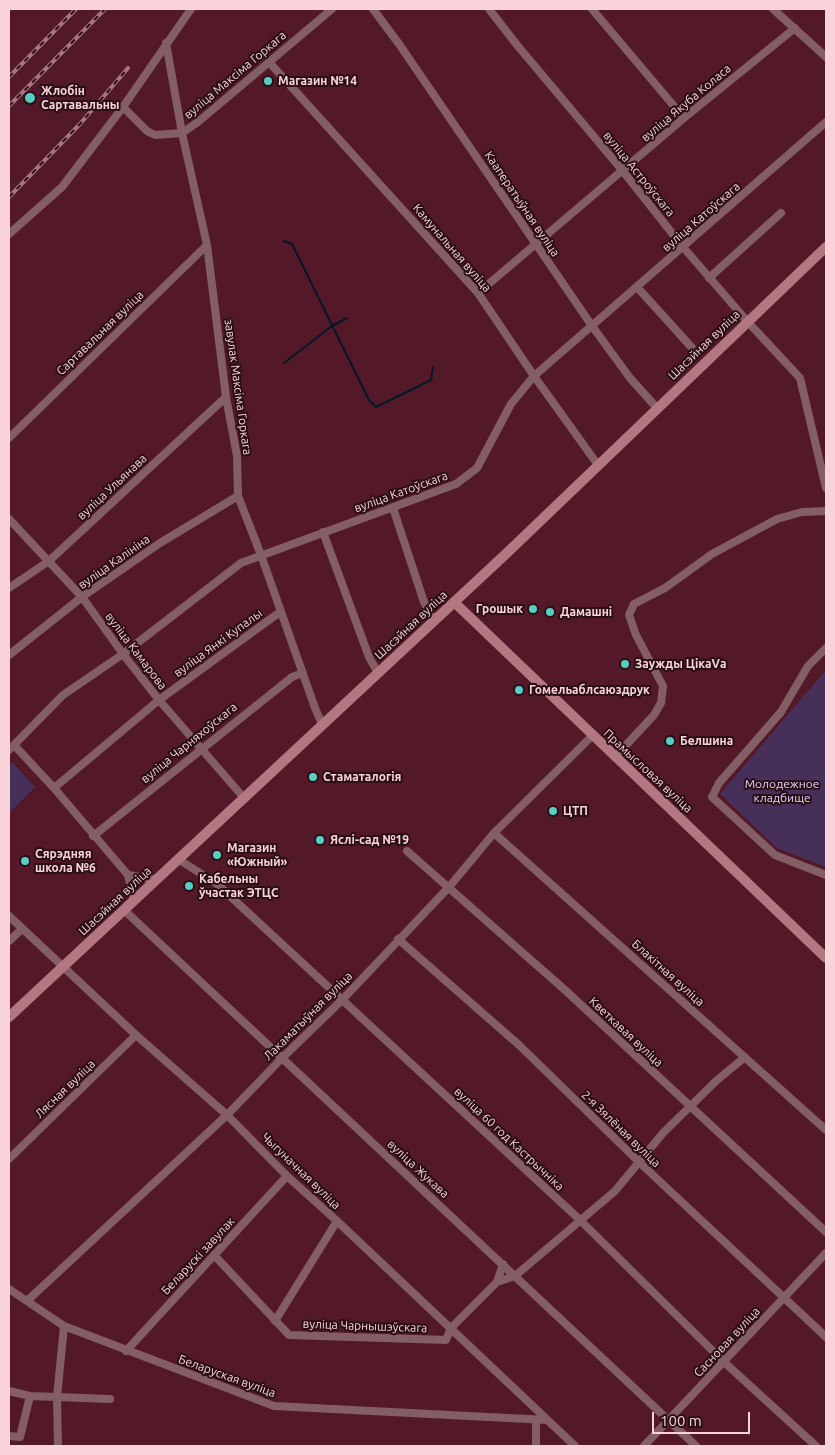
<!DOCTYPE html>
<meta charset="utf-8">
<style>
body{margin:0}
#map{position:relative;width:835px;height:1455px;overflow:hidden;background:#541929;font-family:Ubuntu,sans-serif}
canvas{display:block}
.frame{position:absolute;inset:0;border:10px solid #f9d3d9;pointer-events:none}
.scale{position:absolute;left:652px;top:1412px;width:98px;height:22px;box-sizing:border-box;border:2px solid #f9d3d9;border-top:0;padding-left:6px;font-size:15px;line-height:18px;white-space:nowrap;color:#f9d3d9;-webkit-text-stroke:4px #290f15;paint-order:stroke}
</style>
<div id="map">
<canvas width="835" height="1455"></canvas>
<div class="frame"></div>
<div class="scale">100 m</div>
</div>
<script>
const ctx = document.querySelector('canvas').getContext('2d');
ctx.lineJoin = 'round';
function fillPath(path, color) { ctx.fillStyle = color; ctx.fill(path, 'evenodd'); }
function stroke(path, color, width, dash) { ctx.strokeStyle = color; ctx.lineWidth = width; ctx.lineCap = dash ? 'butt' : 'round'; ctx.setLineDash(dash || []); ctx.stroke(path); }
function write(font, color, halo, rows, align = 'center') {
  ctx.font = font + ' Ubuntu,sans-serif'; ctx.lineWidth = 4; ctx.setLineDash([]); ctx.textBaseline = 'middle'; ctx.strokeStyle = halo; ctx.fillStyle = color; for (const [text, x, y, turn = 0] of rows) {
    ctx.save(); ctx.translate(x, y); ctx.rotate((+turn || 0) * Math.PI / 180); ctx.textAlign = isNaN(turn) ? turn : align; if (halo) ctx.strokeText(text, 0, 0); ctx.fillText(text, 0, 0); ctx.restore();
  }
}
fillPath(new Path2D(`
 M826 670V867L777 848 720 794Z
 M12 762 35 787 9 813V765Z`), '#463059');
stroke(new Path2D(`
 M284 241 292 244 369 400 376 407 431 380 433 367
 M284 363 332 326 347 318`), '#04182a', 2);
stroke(new Path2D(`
 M373 9 399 44 592 326 630 378 657 408
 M489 9 517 45 622 170 683 247 747 321 800 378 826 488
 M592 9 684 118
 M773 9 826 57
 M166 43 182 133 207 245 226 397 237 456 238 496 261 555 315 708 322 724
 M269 62 478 293 534 376 598 465
 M123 107 147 131 155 135 182 133 198 122 332 9
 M9 234 62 187 123 107 191 9
 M709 278 781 213
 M637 287 694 350
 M478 293 684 118 795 28
 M9 438 207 245
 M393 508 424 602 434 621
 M9 519 82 597 123 654 159 700 244 798
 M323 532 369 657 378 673
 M9 588 49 561 226 397
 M826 648 808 666 781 712 719 783 712 797 775 855 826 875
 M9 655 82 597 160 543 238 496
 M14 745 54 788 128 875 156 880
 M9 750 63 695 123 654 241 563 456 484 477 468 511 404 534 376 826 122
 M615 757 654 715 661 703 663 686 636 635 629 615 634 604 665 588 712 554 777 519 802 512 826 511
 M54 788 159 700 280 612
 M494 833 826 1130
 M93 836 292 677 303 673
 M407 851 565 990 826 1232
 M178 859 217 884 579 1219 724 1362 816 1446
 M128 875 134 901
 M124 910 696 1446
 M9 916 136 1035 227 1115 287 1176 337 1221 575 1446
 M398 939 519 1045 639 1162 826 1337
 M9 941 22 929
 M9 1159 136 1035
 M214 1255 289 1335 446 1340 451 1328 497 1282 515 1276 615 1191 663 1133 716 1081 745 1057
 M497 1282 503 1264
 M9 1289 64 1326 274 1406 547 1420
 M27 1301 227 1115 282 1058 342 1000 449 887 494 833 592 736
 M275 1321 337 1221
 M126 1351 287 1176
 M9 1391 30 1396 110 1399
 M9 1436 20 1437 30 1396
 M58 1446 57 1397 64 1326
 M536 1446V1420
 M644 1446 826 1253`), '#845e65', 8);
stroke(new Path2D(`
 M454 602 826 958
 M9 1017 509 551 826 247`), '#b37782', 10);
const rail = new Path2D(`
 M9 77 76 9
 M9 106 105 9
 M9 197 80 124 128 68`);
stroke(rail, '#a77681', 4);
stroke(rail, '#290f15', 2, [5.5]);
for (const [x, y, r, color] of [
 [268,81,5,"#56cec3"],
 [30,98,6,"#56cec3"],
 [533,609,5,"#56cec3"],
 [550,612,5,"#56cec3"],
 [625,664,5,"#56cec3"],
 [519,690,5,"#56cec3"],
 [670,741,5,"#56cec3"],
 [313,777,5,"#56cec3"],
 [553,811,5,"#56cec3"],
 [320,840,5,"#56cec3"],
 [217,855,5,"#56cec3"],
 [25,861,5,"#56cec3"],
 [189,886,5,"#56cec3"]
]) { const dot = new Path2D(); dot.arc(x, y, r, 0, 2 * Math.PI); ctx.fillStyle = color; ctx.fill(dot); stroke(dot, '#290f15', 2); }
write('12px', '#f9d3d9', '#290f15', [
 ["вуліца Максіма Горкага",235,75,-40],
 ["вуліца Якуба Коласа",686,103,-40],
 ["вуліца Астроўскага",639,174,51],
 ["Кааператыўная вуліца",522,204,56],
 ["вуліца Катоўскага",701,217,-41],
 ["Камунальная вуліца",452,248,49],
 ["Сартавальная вуліца",100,333,-44],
 ["Шасэйная вуліца",704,345,-44],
 ["завулак Максіма Горкага",238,387,82],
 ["вуліца Ульянава",112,487,-43],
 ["вуліца Катоўскага",401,492,-20],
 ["вуліца Калініна",114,562,-35],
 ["Шасэйная вуліца",411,625,-43],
 ["вуліца Янкі Купалы",218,643,-36],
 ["вуліца Камарова",136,651,53],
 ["вуліца Чарняхоўскага",189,743,-39],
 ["Прамысловая вуліца",648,771,43],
 ["Шасэйная вуліца",115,901,-43],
 ["Блакітная вуліца",668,973,42],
 ["Лакаматыўная вуліца",308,1016,-45],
 ["Кветкавая вуліца",626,1032,43],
 ["Лясная вуліца",65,1089,-44],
 ["2-я Зялёная вуліца",621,1129,44],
 ["вуліца 60 год Кастрычніка",509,1139,43],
 ["вуліца Жукава",418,1169,43],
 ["Чыгуначная вуліца",301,1171,44],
 ["Беларускі завулак",198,1256,-47],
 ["вуліца Чарнышэўскага",365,1326,2],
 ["Сасновая вуліца",727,1342,-47],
 ["Беларуская вуліца",227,1376,20]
]);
write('bold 12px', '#f9d3d9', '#290f15', [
 ["Магазин №14",278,81],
 ["Жлобін",41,91],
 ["Сартавальны",41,105],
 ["Грошык",523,609,"right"],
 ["Дамашні",560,612],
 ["Заужды ЦікаVа",635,664],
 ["Гомельаблсаюздрук",529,690],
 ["Белшина",680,741],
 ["Стаматалогія",323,777],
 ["ЦТП",563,811],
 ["Яслі-сад №19",330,840],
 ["Магазин",227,848],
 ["«Южный»",227,862],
 ["Сярэдняя",35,854],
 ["школа №6",35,868],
 ["Кабельны",199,879],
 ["ўчастак ЭТЦС",199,893]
], 'left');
write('12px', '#e2cff6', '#290f15', [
 ["Молодежное",782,784],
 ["кладбище",782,798]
]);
</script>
